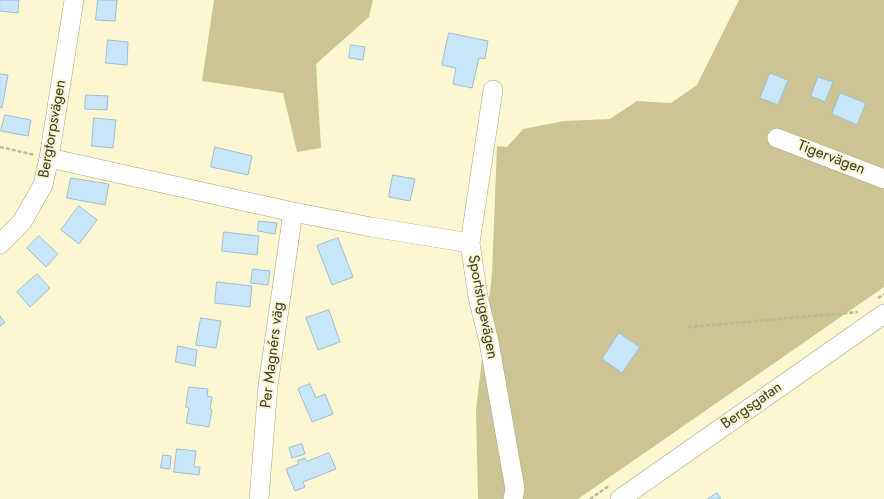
<!DOCTYPE html>
<meta charset="utf-8">
<style>
body{margin:0}
canvas{display:block;background:#fcf6d1}
</style>
<canvas width="884" height="499"></canvas>
<script>
const ctx = document.querySelector('canvas').getContext('2d');
ctx.lineJoin = 'round';
function fillPath(path, color) { ctx.fillStyle = color; ctx.fill(path, 'evenodd'); }
function stroke(path, color, width, dash) { ctx.strokeStyle = color; ctx.lineWidth = width; ctx.lineCap = dash ? 'butt' : 'round'; ctx.setLineDash(dash || []); ctx.stroke(path); }
function write(font, color, halo, rows, align = 'center') {
  ctx.font = font + ' Jost,sans-serif'; ctx.lineWidth = 4; ctx.setLineDash([]); ctx.textBaseline = 'middle'; ctx.strokeStyle = halo; ctx.fillStyle = color; for (const [text, x, y, turn = 0] of rows) {
    ctx.save(); ctx.translate(x, y); ctx.rotate((+turn || 0) * Math.PI / 180); ctx.textAlign = isNaN(turn) ? turn : align; if (halo) ctx.strokeText(text, 0, 0); ctx.fillText(text, 0, 0); ctx.restore();
  }
}
fillPath(new Path2D(`
 M214 0H373L369 17 316 64 321 148 297 152 283 93 202 81Z
 M739 0H884V287L578 499H478L476 410 492 274 497 146 507 147 523 129 564 121 610 119 637 101 671 103 697 85Z`), '#ccc593');
const building = new Path2D(`
 M0 0H19L18 13 0 11Z
 M98 0H117L115 21 96 20Z
 M449 33 488 41 485 59 479 58 472 88 453 84 456 68 442 65Z
 M108 40 128 42 127 65 106 63Z
 M351 45 365 47 363 60 349 58Z
 M770 73 788 80 778 105 760 98Z
 M0 74 8 75 2 108 0 107Z
 M818 77 833 82 825 102 811 96Z
 M840 93 866 103 857 125 832 114Z
 M86 95 108 96 107 110 85 109Z
 M5 115 31 120 28 136 1 131Z
 M94 118 116 120 113 148 92 146Z
 M215 147 252 156 248 175 211 167Z
 M393 175 415 179 410 201 389 197Z
 M71 178 109 184 105 205 67 198Z
 M79 206 97 220 79 244 61 230Z
 M259 221 277 223 275 234 258 231Z
 M224 232 259 236 257 255 222 251Z
 M39 236 58 254 46 267 27 248Z
 M338 238 353 277 332 285 317 246Z
 M253 269 270 271 268 285 251 283Z
 M37 274 50 288 30 307 17 292Z
 M217 282 252 286 250 307 215 303Z
 M329 310 340 342 318 350 306 318Z
 M0 316 5 323 0 326Z
 M201 318 221 321 216 348 196 345Z
 M619 333 640 347 622 373 602 359Z
 M178 346 197 350 195 366 176 362Z
 M310 384 316 398 325 394 333 414 312 422 298 389Z
 M189 387 208 389 207 396 212 397 210 409 212 410 209 427 186 423 189 408 186 407Z
 M302 444 305 454 292 458 289 448Z
 M177 449 196 451 194 467H200L199 475 174 472Z
 M329 453 336 469 303 482 305 487 295 491 286 469 299 464 297 461 305 458 307 461Z
 M163 455 171 456 170 469 161 468Z
 M717 493 721 499H708Z`);
fillPath(building, '#c9e6f9');
stroke(building, '#9bbdd4', 1);
const minor = new Path2D(`
 M493 90 470 243 478 297 489 342 515 489 513 499
 M777 138 884 179
 M49 158 293 212 371 227 470 243
 M0 244 22 222 43 185 49 158 74 0
 M259 499 268 386 293 212
 M620 499 884 314`);
stroke(minor, '#a8a37f', 20);
stroke(new Path2D(`
 M0 147 35 155
 M878 298 884 294
 M688 327 858 312
 M590 499 610 485`), '#bcb799', 2.5, [4, 2]);
stroke(minor, '#fff', 19);
write('15px', '#3c3a2b', '#fcf6d1', [
 ["Bergtorpsvägen",53,129,-80],
 ["Tigervägen",831,158,21],
 ["Sportstugevägen",482,307,79],
 ["Per Magnérs väg",273,355,-83],
 ["Bergsgatan",752,406,-35]
]);
</script>
